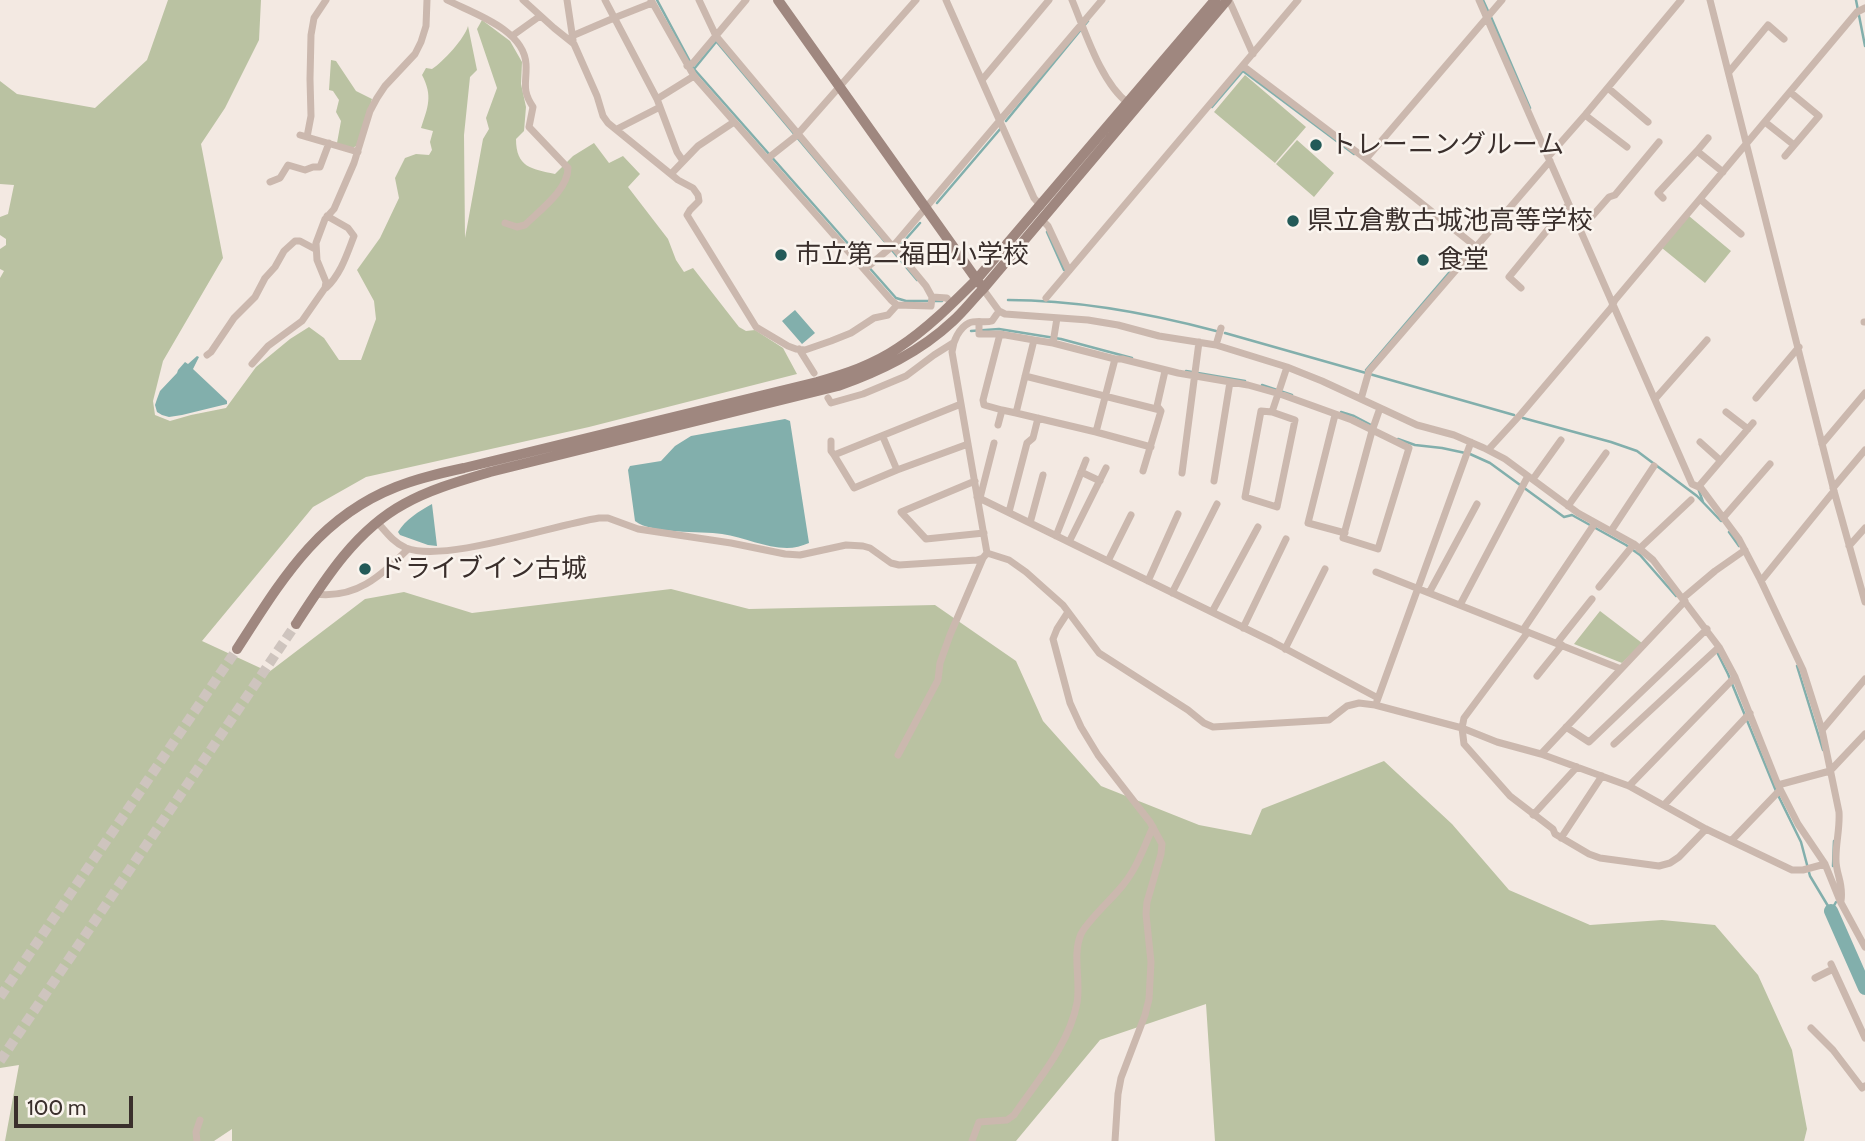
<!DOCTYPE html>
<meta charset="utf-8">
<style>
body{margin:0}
#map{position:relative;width:1865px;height:1141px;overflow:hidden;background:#f3e9e2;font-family:Cabin,sans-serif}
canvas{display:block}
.scale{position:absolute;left:14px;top:1096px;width:119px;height:32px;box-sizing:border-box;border:4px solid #3a2f2c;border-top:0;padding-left:9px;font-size:21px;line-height:24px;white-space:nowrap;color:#3a2f2c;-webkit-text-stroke:5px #faf4ee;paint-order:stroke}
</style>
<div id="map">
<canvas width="1865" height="1141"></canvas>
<div class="scale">100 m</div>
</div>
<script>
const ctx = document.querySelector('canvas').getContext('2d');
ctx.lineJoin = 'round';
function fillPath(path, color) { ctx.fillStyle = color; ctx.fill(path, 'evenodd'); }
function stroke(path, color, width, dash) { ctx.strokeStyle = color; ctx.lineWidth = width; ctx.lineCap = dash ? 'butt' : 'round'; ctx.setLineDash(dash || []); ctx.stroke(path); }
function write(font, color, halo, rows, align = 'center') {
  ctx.font = font + ' Cabin,"Noto Sans JP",sans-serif'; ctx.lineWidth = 5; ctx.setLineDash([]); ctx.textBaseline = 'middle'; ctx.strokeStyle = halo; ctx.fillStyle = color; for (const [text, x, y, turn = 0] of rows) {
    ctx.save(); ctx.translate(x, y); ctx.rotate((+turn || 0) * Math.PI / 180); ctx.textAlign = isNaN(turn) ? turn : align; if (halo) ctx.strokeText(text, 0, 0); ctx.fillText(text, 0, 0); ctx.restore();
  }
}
fillPath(new Path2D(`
 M168 0H261L259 40 225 108 201 144 223 258 163 361 153 401 155 415 170 421 191 415 226 408 256 367 290 339 309 327 324 338 339 360H361L376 319 374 301 357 270 380 238 399 198 395 178 405 158 416 154 429 155 432 150 430 142 433 131 421 128C428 107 433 96 422 75L426 68 432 69C443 62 465 38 468 26L477 70 470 77 464 135 465 238 483 139 489 129 486 118 497 88 477 29 482 20 510 41 522 62 521 84 526 107 524 131 516 139C516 167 531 169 555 174L573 156 594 143 609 163 623 156 640 174 628 187 668 239 676 260 684 272 693 268 739 327 746 331 755 330 783 348 797 374 589 427 366 477 313 507 202 641 269 672 365 599 404 592 472 613 671 589 749 609 935 605 1016 661 1043 721 1101 786 1199 825 1251 835 1262 809 1384 761 1452 824 1509 890 1590 925 1662 920 1715 925 1758 975 1792 1050 1807 1129 1804 1141H1215L1206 1004 1100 1040 1016 1141H232V1129L214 1141H5L19 1065 0 1068V278L4 271 0 269V249L6 245V239L0 235V217L8 214 14 185 0 184V81L17 94 95 108 147 60Z
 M331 60 336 61 356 91 372 99 359 144 353 148 337 143 341 121 336 112 339 100 333 91 329 90Z
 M1245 75 1306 127 1275 163 1214 112Z
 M1297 140 1334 173 1314 197 1276 164Z
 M1689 216 1731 251 1705 283 1662 248Z
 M1600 611 1642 643 1622 663 1574 644Z`), '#bac2a2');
fillPath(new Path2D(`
 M795 310 815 333 802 344 782 321Z
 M197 356 199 357 193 369 227 401V404L182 415 169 417 162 415 157 412 155 405 157 399 160 391 177 373 178 370 185 362 188 364Z
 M785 419 790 421 809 543C802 546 794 548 787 548 765 548 744 537 722 534 701 531 651 534 635 521L628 470 630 466 661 461 675 446 691 436Z
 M432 504 437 546 428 545 400 535 398 532C405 520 419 511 432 504Z`), '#82afac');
stroke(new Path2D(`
 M657 0 694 69 896 298 906 301H942
 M1483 0 1488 11
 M1856 0 1865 46
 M1491 17 1530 108
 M716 41 917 280
 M694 69 716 42
 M1243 71 1354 154
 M1212 107 1242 72
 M1006 121 1088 21
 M937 203 1001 128
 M1047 232 1064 270
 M898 248 920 223
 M1008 300C1078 300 1148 313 1216 331
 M971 331 999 329 1061 339 1132 358
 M1225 333 1514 415
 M1366 370 1471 247
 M1186 371 1245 381
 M1262 385 1292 395
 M1341 412 1354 416 1373 426
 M1523 418 1611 442 1637 451 1697 496 1721 521
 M1398 439 1415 445 1442 448 1470 454 1490 463 1564 517 1572 515 1626 545 1640 555 1676 596
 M1698 488 1703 502
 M1729 532 1739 546
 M1717 652 1728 674 1776 791 1801 842 1810 876 1831 911
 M1797 666 1823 750
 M1833 866 1834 841
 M1831 911 1836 902`), '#82afac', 2.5);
stroke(new Path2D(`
 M1831 911 1865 988`), '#82afac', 14);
stroke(new Path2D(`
 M0 997 237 649
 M0 1061 296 624`), '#cec4be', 10, [10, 5]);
stroke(new Path2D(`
 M447 0C472 13 524 29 526 64 527 83 521 89 533 107L529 127 568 168C568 190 540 210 525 225L517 227 505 223
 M523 0 554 28 574 44 597 96 603 116 608 123 678 180 693 188 698 195 699 201 690 210 687 215 756 327 788 346 796 349 805 350 831 341 851 333 874 318 888 315 897 305
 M567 0 573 40
 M605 0 657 99 677 152 683 161
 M651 0 694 76 891 300 897 305 931 306 932 297
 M699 0 716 36 892 246
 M946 0 1034 198 1041 206
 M1072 0C1085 31 1101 83 1128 103
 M1229 0 1253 54
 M1479 0 1692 484 1701 488 1739 539 1761 581 1803 670 1822 730 1839 812C1840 828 1836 842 1836 857 1835 874 1844 882 1841 901
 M1710 0 1834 491 1865 602
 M512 36 540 16
 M572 36 614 18 652 3
 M687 66 693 63 746 0
 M1243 66 1366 159 1475 246
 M1729 72 1768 25 1784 39
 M982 80 1049 0
 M1608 88 1648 122
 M657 99 694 76
 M1585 115 1627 147
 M1765 122 1794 145
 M617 129 660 107
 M300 135 358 152
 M307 137 311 116 310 79 311 35 314 18 326 0
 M1697 151 1708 138
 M1785 156 1819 116 1790 92
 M1548 157 1585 115 1681 0
 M767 159 796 136 916 0
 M1366 159 1502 0
 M671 174 698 146 734 122
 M270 182 280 178 288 165 305 170 313 167H320L329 143
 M1663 198 1658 193 1697 151 1723 172
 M1700 199 1741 234
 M1042 220 1048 226 1069 271
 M1580 230 1609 197 1615 195 1659 142
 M893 246 926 286 932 297 947 298 952 305
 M865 269 895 244 1102 0
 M326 288C341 274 347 254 354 236L348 228 327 216
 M1521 288 1509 277 1568 205
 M983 289 999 311 1005 314 1088 320 1118 325 1159 336 1216 345 1287 367 1322 381 1417 425 1454 435 1484 448 1505 459 1578 513 1634 544 1653 560 1719 647 1735 677 1778 785 1798 824 1825 864 1840 901 1865 947
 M1046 298 1298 0
 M1864 322H1865
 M979 323V334H1000L1034 340
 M1000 334 983 400 984 405 1002 410
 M1053 343 1034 340 1016 413 1096 432 1115 359 1053 343 1057 318
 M1216 345 1221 328
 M799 349 814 373
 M207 355 211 352 234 318 255 297 265 278 275 267 284 251 295 241H300L315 249
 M1115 359H1122L1178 373 1248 385 1280 394 1352 420 1409 448 1378 549 1343 538 1372 431 1380 408
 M252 364 268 346 302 321 325 288 326 282 317 260 316 243 325 219 334 209 354 163 370 111 377 98 385 86 415 54 421 42 426 26 427 0
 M1025 376 1160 410
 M828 398 831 403 863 394 906 376 934 355 953 343
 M1756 398 1799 347
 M1361 399 1369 371 1550 161
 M1655 399 1707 340
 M1272 412 1261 411 1245 497 1277 507 1295 420 1272 412 1287 367
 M1726 412 1748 429
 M1335 415 1308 523 1345 533
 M998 425 1002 410 1016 413
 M1096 432 1151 447
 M883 437 897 470 854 488 834 455 961 404
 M831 441V451L834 455
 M1700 442 1720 460
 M1822 444 1865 393
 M1488 450 1521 414 1611 308 1615 300 1857 12 1865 8
 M897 470 968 444
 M1143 471 1161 411 1157 406 1165 371
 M1081 472 1100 481
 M1182 473 1199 342
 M1533 479 1561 440
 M975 481 901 512 926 539 984 533
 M1214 481 1230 382
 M1699 486 1753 423
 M1833 488 1865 450
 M977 497 1271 641 1378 698
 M980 498 994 443
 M1568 506 1606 453
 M1009 512 1027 443 1033 438 1038 418
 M1723 518 1770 464
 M378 523C386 532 394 543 406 548 446 563 553 525 599 518H608L638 529 731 543 785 554 800 555 846 545 863 546 870 548 891 563 899 565 977 560 983 558 987 553
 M1030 523 1043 475
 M1611 531 1654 466
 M1056 536 1086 460
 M1069 542 1106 468
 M1849 546 1865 528
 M1639 549 1691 500
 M987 553 1009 560 1026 572 1063 605 1099 653 1188 710 1204 723 1213 727 1329 720 1347 706 1359 703 1375 705 1462 728 1497 742 1541 754 1629 786 1706 829 1792 870H1803L1825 864
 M987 553 952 352C953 341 959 328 969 323 976 320 985 323 992 321L999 311
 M1108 561 1131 515
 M1376 572 1621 669
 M1148 581 1178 514
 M1761 581 1834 491
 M1599 587 1634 544
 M1172 593 1217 504
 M1429 593 1477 504
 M315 594C357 599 380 576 408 549
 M1683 598 1715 571 1745 550
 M1460 605 1528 476
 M1068 612 1057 629 1053 639 1070 703 1081 727 1098 755 1150 822 1162 844 1161 854 1147 902 1146 914 1151 962 1149 999 1145 1015 1121 1078 1118 1094 1115 1141
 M1212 612 1258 527
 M1243 628 1286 539
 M1523 630 1595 523
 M1528 632 1464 718 1462 728 1464 744 1510 796 1553 829 1555 834 1589 854 1600 858 1659 866 1670 863 1679 857 1706 829
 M1557 643 1592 599
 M1285 649 1325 569
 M1537 676 1562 645
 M1377 701 1471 442
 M1566 727 1589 742 1707 629
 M1822 730 1865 679
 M1614 744 1719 647
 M1541 754 1685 601
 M898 755 938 680 940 663 950 635 983 558
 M1778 785 1830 771 1865 734
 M1629 786 1735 677
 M1664 805 1750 713
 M1533 815 1577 767
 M1561 838 1602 776
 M1731 841 1780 790
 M1831 964 1865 1038
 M1815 978 1833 969
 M1811 1028 1833 1050 1862 1088 1865 1086
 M197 1141 196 1132 200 1120
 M972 1141 979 1122 1007 1120 1014 1115C1037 1081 1069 1045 1077 1003 1081 980 1072 955 1081 934 1087 921 1113 898 1123 885 1137 868 1144 847 1153 827`), '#cbb8ae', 7);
stroke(new Path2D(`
 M778 0 979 283
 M296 624C325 579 356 530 404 504 431 489 460 481 490 472L838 386C880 371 920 352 953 321 964 311 973 299 983 289L1227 0
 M237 649C281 581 317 518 396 487 418 478 441 473 464 468L817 382C845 374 873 365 898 348 927 329 952 304 977 279L1215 0`), '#9f877f', 10);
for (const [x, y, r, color] of [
 [1316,145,7,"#235a58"],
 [1293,221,7,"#235a58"],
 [781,255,7,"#235a58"],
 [1423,260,7,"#235a58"],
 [365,569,7,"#235a58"]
]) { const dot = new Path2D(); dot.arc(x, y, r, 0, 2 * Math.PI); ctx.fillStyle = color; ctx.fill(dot); stroke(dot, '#faf4ee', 2.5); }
write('26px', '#3a2f2c', '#faf4ee', [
 ["トレーニングルーム",1330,145],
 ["県立倉敷古城池高等学校",1307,221],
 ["市立第二福田小学校",795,255],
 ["食堂",1437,260],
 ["ドライブイン古城",379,569]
], 'left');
</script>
